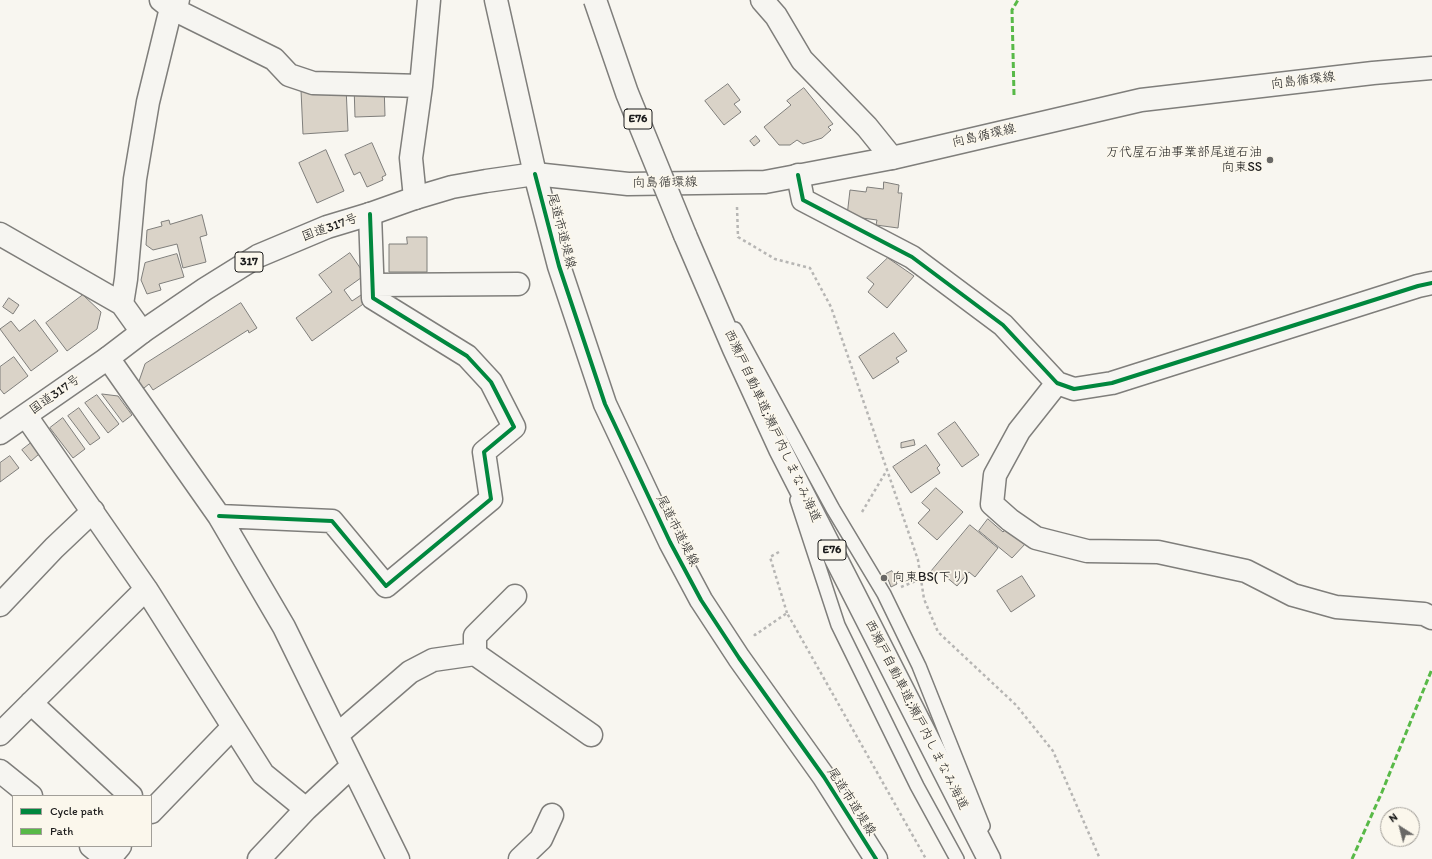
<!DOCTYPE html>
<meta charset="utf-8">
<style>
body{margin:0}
#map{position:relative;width:1432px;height:859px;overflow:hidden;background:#f8f6f0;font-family:Itim,sans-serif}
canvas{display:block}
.legend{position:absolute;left:12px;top:795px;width:140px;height:52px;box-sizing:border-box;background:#fbf7ec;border:1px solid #a29f99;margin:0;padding:5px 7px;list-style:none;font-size:12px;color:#1c1c1c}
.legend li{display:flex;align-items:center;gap:8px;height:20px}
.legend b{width:20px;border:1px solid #a29f99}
.north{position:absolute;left:1380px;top:807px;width:40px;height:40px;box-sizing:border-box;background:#fbf7ec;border:1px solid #a29f99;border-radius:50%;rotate:324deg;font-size:11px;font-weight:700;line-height:16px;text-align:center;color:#1c1c1c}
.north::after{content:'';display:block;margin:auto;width:14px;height:18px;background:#696866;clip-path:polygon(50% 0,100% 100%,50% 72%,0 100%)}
</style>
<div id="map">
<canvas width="1432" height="859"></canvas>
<ul class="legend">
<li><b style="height:5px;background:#00873e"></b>Cycle path</li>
<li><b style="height:5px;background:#58b947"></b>Path</li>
</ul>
<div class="north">N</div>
</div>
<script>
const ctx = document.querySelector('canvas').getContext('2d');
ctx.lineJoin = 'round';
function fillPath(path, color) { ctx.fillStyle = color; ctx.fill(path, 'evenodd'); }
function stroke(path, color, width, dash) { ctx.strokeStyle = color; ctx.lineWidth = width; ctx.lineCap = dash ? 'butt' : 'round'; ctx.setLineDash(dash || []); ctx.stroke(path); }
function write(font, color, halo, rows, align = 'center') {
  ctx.font = font + ' Itim,"Klee One",sans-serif'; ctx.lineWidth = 3.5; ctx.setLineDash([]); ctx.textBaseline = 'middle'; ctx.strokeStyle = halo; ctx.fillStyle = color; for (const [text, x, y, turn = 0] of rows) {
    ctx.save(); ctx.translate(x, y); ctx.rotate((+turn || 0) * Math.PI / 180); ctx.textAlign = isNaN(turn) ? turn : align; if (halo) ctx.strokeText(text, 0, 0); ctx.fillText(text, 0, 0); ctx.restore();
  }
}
const building = new Path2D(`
 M384 84 385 116 355 117 354 85Z
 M728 84 740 100 734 104 741 112 724 125 705 101Z
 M346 87 348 131 303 134 301 90Z
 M804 88 833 124 828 127 831 130 822 138 803 144 797 140 790 145H779L764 127 791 105 787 101Z
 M756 136 760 141 754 146 750 141Z
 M372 143 386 175 382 177 383 180 367 187 360 172 354 175 345 155Z
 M326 150 344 191 317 203 299 163Z
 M884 182 899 185 898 193H902L898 228 876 225 877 220 847 216 850 190 866 192 867 187 883 189Z
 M202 215 207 235 200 237 206 262 183 268 177 244 153 250 146 245 147 230 162 226 161 222 169 220 170 224Z
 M407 237H427V272H389V244H407Z
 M350 253 365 275 344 290 352 301 361 295 366 302 312 341 296 318 332 292 319 275Z
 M177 254 184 277 159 284 161 290 147 294 141 280 145 263Z
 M888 258 914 276 887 308 868 292 874 284 867 278Z
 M83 295 101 312 97 329 67 351 46 323Z
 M9 298 19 305 13 314 3 307Z
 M241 303 257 328 249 333 248 330 153 390 149 384 144 388 138 384 145 364Z
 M35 320 58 351 31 371 0 329 11 321 19 331Z
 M894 333 907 351 896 358 899 362 873 379 859 357Z
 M14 357 28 376 4 394 0 389V367Z
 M102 394 118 396 132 415 123 422Z
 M97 395 119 424 108 433 85 403Z
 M79 408 100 438 90 445 68 416Z
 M63 418 85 449 73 458 50 428Z
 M955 422 979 455 962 467 938 434Z
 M914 440 915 445 901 448V443Z
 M31 443 39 454 31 461 22 450Z
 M926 445 940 465 937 468 940 473 911 493 893 467Z
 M10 456 19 468 0 482V463Z
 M936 488 963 512 937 540 918 523 930 510 922 503Z
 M988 519 1003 532 1005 530 1026 543 1012 558 979 531Z
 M970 525 998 548 975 577 969 572 957 586 939 571 934 578 929 574Z
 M892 571 897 584 891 587 886 574Z
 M1022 576 1035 596 1011 612 997 591Z`);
fillPath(building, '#dad3c8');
stroke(building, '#7f7e7b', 1);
const lane = new Path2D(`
 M735 329 833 509 884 594 919 666 983 826
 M797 500 838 625 917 786 957 859`);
const street = new Path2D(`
 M161 0 171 8 274 59 289 75 313 83 421 86
 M762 0 776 16 802 60 867 127 892 158
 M798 175 803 200 912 257 1003 325 1057 383 1074 389 1112 383 1418 286 1432 283
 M415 198 411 158 421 86 429 0
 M0 234 122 304
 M373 285 518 284
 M142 332 122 304 126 279 135 179 148 102 171 8 178 0
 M108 358 219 516 284 627 398 859
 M1057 383 1019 431 995 475 992 504 1010 520 1036 538 1087 551 1158 552 1246 571 1293 595 1336 607 1424 614 1432 618
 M26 416 146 589 263 774 306 809
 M219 516 332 521 386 586 491 499 484 452 514 427 491 382 467 356 373 298 370 214
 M0 605 54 548 93 511
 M475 654V636L515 596
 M31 703 131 796
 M0 734 146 589
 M337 735 410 672 433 660 475 654 591 735
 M0 771 31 796
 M151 812 233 727
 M91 846 107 859
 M109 859 120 846
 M259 859 306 809 352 766
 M520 859 541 839 552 815`);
const secondary = new Path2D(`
 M876 859 824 777 739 658 701 600 670 542 605 404 559 266 535 174 628 184 765 182 892 158 1141 100 1373 73 1432 68`);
const highway = new Path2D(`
 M685 235 734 349 780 449 989 859
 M0 433 108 358 142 332 205 289 258 256 327 227 370 214 415 198 452 187 486 181 535 174 496 0`);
stroke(lane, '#7f7e7b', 16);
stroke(street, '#7f7e7b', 25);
stroke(secondary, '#7f7e7b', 25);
stroke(highway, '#7f7e7b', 25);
stroke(new Path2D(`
 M737 207 738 237 775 259 810 268 831 307 918 560 924 599 938 632 1016 705 1053 751 1100 859
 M862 512 887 470
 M779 552 770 557 787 613
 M901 587 921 579
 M754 634 755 635 787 613 926 859`), '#b7b6b4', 2.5, [3, 3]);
stroke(lane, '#f6f5f1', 13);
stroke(street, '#f6f5f1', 22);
stroke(secondary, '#f6f5f1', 22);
stroke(highway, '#f6f5f1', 22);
const highwayBridge = new Path2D(`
 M595 0 627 93 685 235`);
stroke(highwayBridge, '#7f7e7b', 25, []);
stroke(highwayBridge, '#f6f5f1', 22);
stroke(new Path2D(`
 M1014 95 1012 10 1018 0
 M1352 859 1382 792 1432 669`), '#58b947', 3, [6, 3]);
stroke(new Path2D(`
 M535 174 559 266 605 404 670 542 701 600 739 658 824 777 876 859
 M798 175 803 200 912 257 1003 325 1057 383 1074 389 1112 383 1418 286 1432 283
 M219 516 332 521 386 586 491 499 484 452 514 427 491 382 467 356 373 298 370 214`), '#00873e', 4);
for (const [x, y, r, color] of [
 [1270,160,4,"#696866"],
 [884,578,4,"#696866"]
]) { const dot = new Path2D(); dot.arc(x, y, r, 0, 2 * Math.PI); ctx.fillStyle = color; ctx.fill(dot); stroke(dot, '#fbf7ec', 1.5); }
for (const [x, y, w] of [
 [638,119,28],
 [249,262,28],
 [832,550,28]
]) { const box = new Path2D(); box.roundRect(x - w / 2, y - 10, w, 20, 3); ctx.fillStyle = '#fbf7ec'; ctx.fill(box); stroke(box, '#1c1c1c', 1); }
write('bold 12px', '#1c1c1c', null, [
 ["E76",638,119],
 ["317",249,262],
 ["E76",832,550]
]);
write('13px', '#1c1c1c', '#fbf7ec', [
 ["向島循環線",1303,81,-7],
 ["向島循環線",984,136,-13],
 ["向島循環線",665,183,-1],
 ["国道317号",330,228,-20],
 ["尾道市道堤線",561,231,75],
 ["国道317号",55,395,-35],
 ["西瀬戸自動車道;瀬戸内しまなみ海道",772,426,65],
 ["尾道市道堤線",677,531,63],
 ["西瀬戸自動車道;瀬戸内しまなみ海道",916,715,63],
 ["尾道市道堤線",851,802,57]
]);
write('13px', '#1c1c1c', '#fbf7ec', [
 ["万代屋石油事業部尾道石油",1262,153],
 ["向東SS",1262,168],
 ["向東BS(下り)",892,578,"left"]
], 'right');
</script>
